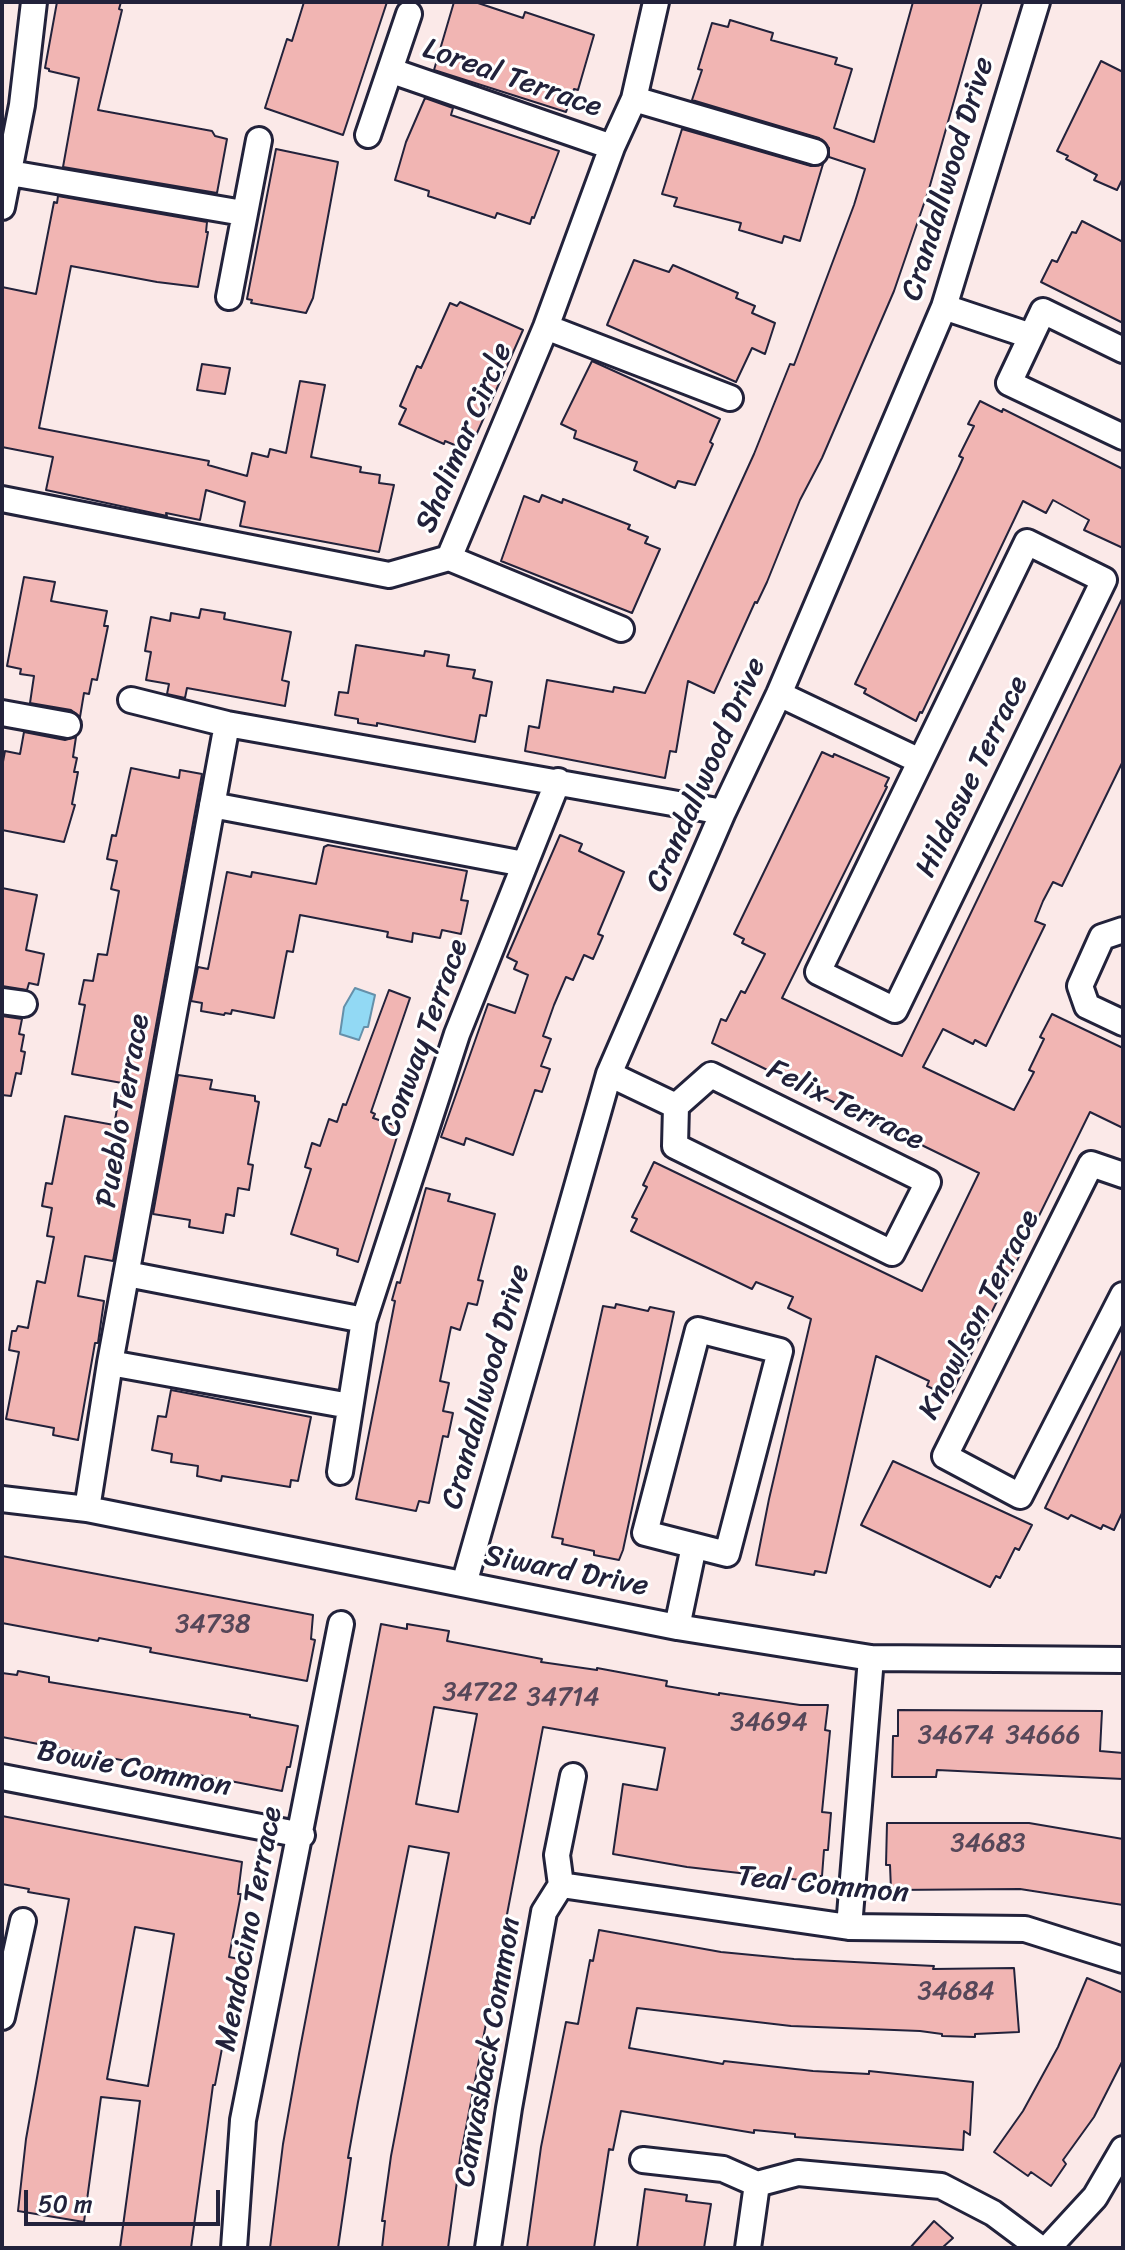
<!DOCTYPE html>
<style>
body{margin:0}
#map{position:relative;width:1125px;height:2250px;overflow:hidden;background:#fbe9e8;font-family:Sriracha,sans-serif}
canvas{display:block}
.frame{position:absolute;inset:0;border:4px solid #22223b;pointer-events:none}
.scale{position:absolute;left:24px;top:2190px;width:196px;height:36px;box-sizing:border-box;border:4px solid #22223b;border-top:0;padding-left:10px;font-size:24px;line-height:28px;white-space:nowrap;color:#22223b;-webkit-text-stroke:6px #fff;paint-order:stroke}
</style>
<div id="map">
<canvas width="1125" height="2250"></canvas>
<div class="frame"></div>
<div class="scale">50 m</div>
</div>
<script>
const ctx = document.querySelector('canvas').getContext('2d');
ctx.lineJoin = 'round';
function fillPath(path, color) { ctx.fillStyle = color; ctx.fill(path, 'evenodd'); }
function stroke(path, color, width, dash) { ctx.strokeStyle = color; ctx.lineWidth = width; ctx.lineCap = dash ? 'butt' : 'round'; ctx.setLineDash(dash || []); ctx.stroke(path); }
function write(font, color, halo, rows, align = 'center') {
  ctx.font = font + ' Sriracha,sans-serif'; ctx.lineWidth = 6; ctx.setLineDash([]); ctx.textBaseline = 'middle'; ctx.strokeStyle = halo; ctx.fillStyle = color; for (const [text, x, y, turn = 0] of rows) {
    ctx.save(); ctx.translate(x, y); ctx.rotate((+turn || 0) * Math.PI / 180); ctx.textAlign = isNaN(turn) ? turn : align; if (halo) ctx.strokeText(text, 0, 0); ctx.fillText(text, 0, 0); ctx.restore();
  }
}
const water = new Path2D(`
 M355 988 375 995 368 1027H364L359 1040 340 1034 344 1007Z`);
fillPath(water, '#92d9f4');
stroke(water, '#6590aa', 2);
const building = new Path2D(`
 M57 2H121L119 9 122 10 98 110 212 131 215 136 227 139 217 193 63 167 79 78 49 71V69L45 68Z
 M304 2H387L343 135 265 108 287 39 292 41Z
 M454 2H475L523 18 525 12 594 35 578 90 574 89 566 112 434 70Z
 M913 2H982L929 189 894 291 822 458 800 500 767 582 757 603 755 602 714 693 688 681 676 752 670 751 665 778 525 751 529 726 539 728 547 680 613 692 614 687 645 693 754 454 790 364 794 365 854 205 865 169 829 157V148L819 138 692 100 702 70 698 69 712 23 728 27 730 20 773 33 771 40 837 58 835 64 852 69 834 128 874 142Z
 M1101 61 1123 72V178L1117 190 1094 180 1097 175 1066 159 1068 156 1057 151Z
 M425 98 453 108 451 115 559 151 534 218 532 217 530 224 497 213 495 218 428 196 429 191 395 180 406 142Z
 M682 129 811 166 823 164 800 241 784 236 782 243 739 230 741 223 674 206 677 198 662 194Z
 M276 149 338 162 313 298 306 313 251 303 252 300 247 299Z
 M58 196 207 222 206 232H208L198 287 157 282 71 266 39 428 209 461 208 465 247 476 252 453 268 457 270 449 286 453 300 381 325 385 311 457 361 467 360 472 380 475 379 483 394 485 379 552 240 526 245 502 206 490 200 520 166 513 167 516 46 490 53 457 2 447V287L36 294 54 202 57 203Z
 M1082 221 1123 242V323L1041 282 1052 260 1057 262 1072 232 1076 233Z
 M634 260 669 272 673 265 738 293 736 298 755 306 752 313 775 323 765 354 752 348 736 382 607 325Z
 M460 302 523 330 469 451 445 441 444 444 399 424 406 409 400 406 417 366 421 368 450 303 457 306Z
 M592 361 720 419 710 442 713 444 695 485 678 481 675 488 634 470 637 462 574 438 576 431 561 424Z
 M202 364 230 368 225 394 197 390Z
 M980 401 1002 412 1003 409 1123 469V548L1084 530 1089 520 1053 500 1046 513 1023 501 922 713 920 712 916 721 864 693 866 689 855 684 958 469 963 458 959 456 974 426 968 424Z
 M542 495 562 503 563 499 630 525 628 529 648 537 645 543 660 549 632 613 501 561 524 496 539 502Z
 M24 577 55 582 51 601 107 611 104 626H108L97 680 92 679 89 694 84 693 80 717 71 710 30 703 34 676 20 674 21 669 7 666Z
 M1123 597V761L1062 886 1053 882 1043 901 1035 921 1045 925 986 1046 975 1040 973 1044 943 1029 923 1067 1014 1110 1034 1072 1029 1070 1044 1039 1040 1037 1052 1014 1123 1048V1128L1090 1112 950 1397 927 1386 929 1381 876 1356 826 1573 815 1571 814 1575 756 1565 769 1499 811 1319 788 1308 793 1297 756 1282 752 1289 631 1231 637 1219 632 1217 647 1187 643 1185 654 1162 922 1291 979 1173 712 1043 721 1019 726 1021 741 991 745 993 765 954 742 943 744 939 734 934 822 752 833 757 834 754 889 778 885 786 887 787 782 998 902 1056Z
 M201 609 225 613 224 619 291 632 282 680 289 682 285 706 187 688 185 698 167 694 169 684 146 680 151 652 145 651 151 617 170 621 171 613 199 618Z
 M356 645 424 656 425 651 449 655 447 666 475 670 473 678 492 682 486 716 480 715 475 742 377 723V726L358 723V719L335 715 339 692 348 693Z
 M24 732 65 740 76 737 73 757 77 758 74 772H78L72 804 75 805 64 842 2 830V767L5 751 20 754Z
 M131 768 179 778 180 770 202 774 113 1261 85 1256 78 1296 104 1301 98 1343H95L78 1440 53 1435 54 1428 6 1419 19 1352 9 1350 12 1331H16L18 1326 28 1328 37 1281 45 1283 54 1237 47 1236 52 1208 42 1206 46 1183 52 1184 65 1116 114 1125 122 1083 72 1074 85 1005 79 1004 84 980 93 981 98 954 107 955 119 891 111 889 117 861 107 859 112 835 116 836Z
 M560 835 582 844 579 851 624 872 598 934 603 936 593 959 584 955 573 980 566 977 554 1005 543 1036 551 1039 541 1066 550 1069 542 1092 535 1090 513 1155 466 1138 464 1145 441 1137 488 1004 515 1013 528 975 514 969 517 962 507 957Z
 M328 845 467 871 461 900 468 901 461 934 442 930 440 938 413 933 412 942 387 937 388 932 300 915 293 952 287 951 274 1018 232 1010 231 1014 225 1013 224 1015 201 1011 202 1003 191 1001 198 967 208 969 227 872 251 877 252 872 316 884 324 847Z
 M2 888 37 895 26 950 44 954 38 985 29 983 27 990 2 986Z
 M389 990 410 998 371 1112 375 1114 373 1118 400 1127 358 1262 337 1255 338 1249 291 1234 311 1169 305 1167 312 1143 320 1146 329 1119 337 1122 343 1104 346 1105Z
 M2 1016 22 1019 19 1034 24 1035 21 1051 25 1052 21 1074 16 1073 11 1096 2 1095Z
 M178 1075 212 1080 210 1089 255 1096V1101L259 1102 248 1164 253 1165 249 1190 238 1188 234 1216 226 1214 223 1233 189 1227 190 1220 153 1214Z
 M426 1188 450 1194 448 1201 495 1214 478 1280 483 1281 477 1305 468 1303 460 1330 451 1327 440 1381 449 1383 443 1411 453 1413 448 1437 443 1436 429 1503 419 1501 416 1511 356 1499 395 1301 392 1300 397 1282 400 1283Z
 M616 1304 648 1311 650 1307 674 1312 623 1550 619 1560 594 1555V1551L562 1544 563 1539 552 1537 603 1306 615 1308Z
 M1123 1348V1511L1114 1530 1103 1525 1101 1529 1071 1515 1068 1519 1045 1508Z
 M171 1390 311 1417 298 1481 291 1480 290 1487 222 1476 221 1481 197 1476 198 1466 171 1462 172 1454 152 1450 158 1416 166 1417Z
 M893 1461 1032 1525 1019 1550 1015 1548 1000 1578 996 1576 990 1587 861 1525Z
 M2 1556 313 1615 311 1639 315 1640 307 1681 150 1652 151 1648 99 1638 98 1641 2 1623Z
 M381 1624 407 1629V1624L449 1631 447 1641 542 1659 541 1662 597 1670V1668L667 1681 666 1686 719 1695V1693L800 1705H828L825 1730 830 1731 822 1812 831 1813 828 1850H824L822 1876H819L818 1882 687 1867 613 1854 623 1784 657 1790 665 1748 543 1727 460 2159 448 2248H382L385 2221H382L391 2156 449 1853 409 1846 358 2102 348 2158H351L338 2248H270L283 2144 299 2054ZM434 1707 477 1714 458 1812 416 1804Z
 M18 1671 49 1677V1682L250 1715V1717L298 1726 290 1767H287L282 1791 2 1737V1673L17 1675Z
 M898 1710 1102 1711 1100 1751 1123 1753V1779L937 1770 936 1777H892L893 1736H898Z
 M2 1816 242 1862 238 1894H241L229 1957 239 1959 215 2085H213L191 2248H120L140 2101 101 2097 84 2222 18 2211 26 2139 69 1899 28 1892 29 1889 2 1884ZM135 1927 174 1934 148 2086 107 2079Z
 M887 1823H1029L1123 1839V1905L1020 1889 891 1890 890 1865H886Z
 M599 1930 721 1952 794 1959 934 1966 933 1969 1014 1968 1019 2032 975 2034V2037L942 2036V2034L920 2031 791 2026 637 2008 629 2048 723 2064 724 2061 813 2071 869 2074V2071L973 2082 970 2135 964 2131 963 2150 937 2148 795 2137V2134L754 2130V2133L621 2111 613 2150 609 2149 594 2248H527L541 2147 566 2022 578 2024 590 1960 593 1961Z
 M1087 1978 1123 1993V2060L1094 2117 1063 2160 1066 2164 1051 2186 1031 2172 1028 2176 994 2152 1023 2111 1058 2047Z
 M645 2189 687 2195 686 2201 711 2204 704 2248H637Z
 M934 2221 953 2238 942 2248H910Z`);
fillPath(building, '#f1b5b3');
stroke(building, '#22223b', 2);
const minor = new Path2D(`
 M392 71 612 147
 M634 99 815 152
 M368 135 409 14
 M10 173 243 213
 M2 207 22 105 34 2
 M229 297 259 140
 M944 307 1031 336
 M546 327 730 398
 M1123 350 1043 311 1009 383 1123 437
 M2 499 389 575 449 558
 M1027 542 1104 580 895 1010 818 972Z
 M449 558 546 327 612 147 634 99 656 2
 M449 558 621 629
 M779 694 920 761
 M131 700 227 724 723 812
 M2 713 68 725
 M212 805 524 864
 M1123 930 1102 937 1080 986 1087 1006 1123 1023
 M2 1001 24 1004
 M609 1074 676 1106
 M711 1075 928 1182 892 1253 675 1146 676 1106Z
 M1123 1175 1091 1164 945 1456 1020 1496 1123 1295
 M127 1274 364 1320
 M698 1330 780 1351 727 1554 645 1533Z
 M110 1363 350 1406
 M340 1472 364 1320 457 1034 558 781
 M2 1499 87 1509 677 1627 871 1658 1123 1660
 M87 1509 110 1363 227 724
 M464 1584 609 1074 723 812 779 694 944 307 1037 2
 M677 1627 694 1546
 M2 1777 302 1835
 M561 1885 849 1927 1025 1929 1123 1960
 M849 1927 871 1658
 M2 2017 23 1921
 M643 2160 723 2169 757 2184 798 2173 941 2186 993 2213 1040 2248
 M234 2248 243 2120 341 1624
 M488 2248 509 2108 544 1912 561 1885 557 1855 573 1776
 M748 2248 757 2184
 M1048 2248 1095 2197 1123 2149`);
stroke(minor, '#22223b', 30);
stroke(minor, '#fff', 24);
write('26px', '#564759', null, [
 ["34738",213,1625],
 ["34722",480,1693],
 ["34714",563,1698],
 ["34694",769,1723],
 ["34674",956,1736],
 ["34666",1043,1736],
 ["34683",988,1844],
 ["34684",956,1992]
]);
write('30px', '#22223b', '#fff', [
 ["Loreal Terrace",512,79,19],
 ["Crandallwood Drive",949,179,-73],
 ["Shalimar Circle",465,438,-67],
 ["Crandallwood Drive",707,775,-66],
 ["Hildasue Terrace",973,777,-64],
 ["Conway Terrace",425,1038,-70],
 ["Felix Terrace",845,1106,26],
 ["Pueblo Terrace",124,1111,-80],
 ["Knowlson Terrace",980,1315,-63],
 ["Crandallwood Drive",487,1387,-74],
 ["Siward Drive",566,1572,11],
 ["Bowie Common",134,1770,11],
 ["Teal Common",823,1886,6],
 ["Mendocino Terrace",250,1929,-79],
 ["Canvasback Common",489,2052,-80]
]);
</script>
